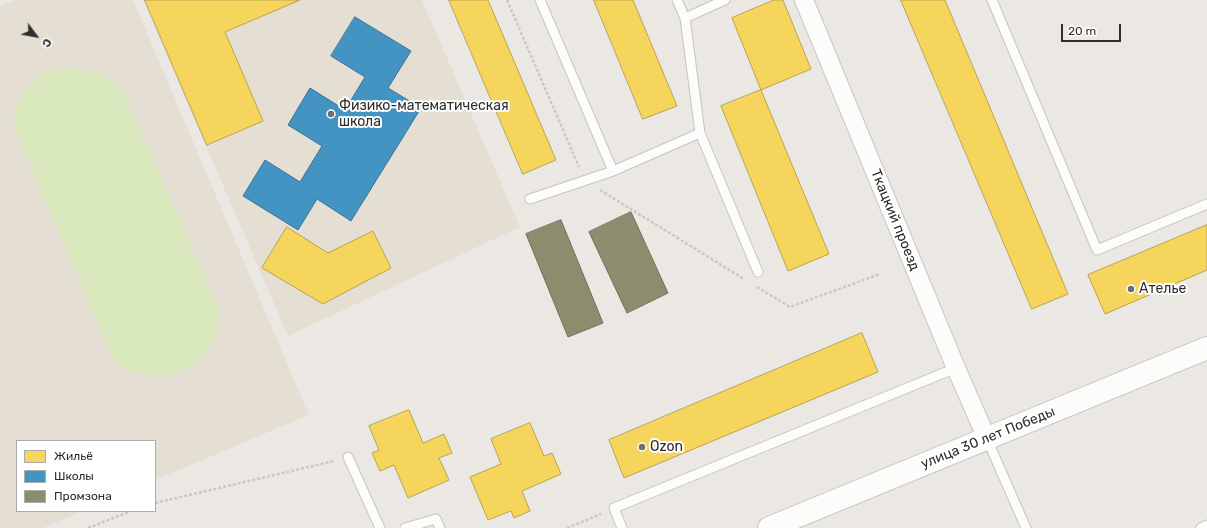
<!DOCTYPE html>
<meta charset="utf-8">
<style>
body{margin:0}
#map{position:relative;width:1207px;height:528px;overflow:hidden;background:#ebe8e4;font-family:Rubik,sans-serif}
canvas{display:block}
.legend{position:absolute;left:16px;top:440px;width:140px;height:72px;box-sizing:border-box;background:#fff;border:1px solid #ababab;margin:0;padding:5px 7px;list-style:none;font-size:12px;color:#2d2d2d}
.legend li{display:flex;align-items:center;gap:8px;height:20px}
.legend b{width:20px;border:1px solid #ababab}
.north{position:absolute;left:16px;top:16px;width:40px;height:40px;-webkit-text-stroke:3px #fff;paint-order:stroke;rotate:122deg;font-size:11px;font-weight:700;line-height:16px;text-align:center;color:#2d2d2d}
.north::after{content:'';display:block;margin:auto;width:14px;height:18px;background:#2d2d2d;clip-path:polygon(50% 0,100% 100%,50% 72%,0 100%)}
.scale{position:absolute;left:1061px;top:24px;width:60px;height:18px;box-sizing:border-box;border:2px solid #2d2d2d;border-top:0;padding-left:5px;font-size:12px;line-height:14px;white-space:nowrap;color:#2d2d2d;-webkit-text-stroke:3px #fff;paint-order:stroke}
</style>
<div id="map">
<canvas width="1207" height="528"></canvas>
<ul class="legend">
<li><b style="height:11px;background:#f6d55c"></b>Жильё</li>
<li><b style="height:11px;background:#4393c3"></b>Школы</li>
<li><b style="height:11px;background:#8c8c6e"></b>Промзона</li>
</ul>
<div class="north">С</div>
<div class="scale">20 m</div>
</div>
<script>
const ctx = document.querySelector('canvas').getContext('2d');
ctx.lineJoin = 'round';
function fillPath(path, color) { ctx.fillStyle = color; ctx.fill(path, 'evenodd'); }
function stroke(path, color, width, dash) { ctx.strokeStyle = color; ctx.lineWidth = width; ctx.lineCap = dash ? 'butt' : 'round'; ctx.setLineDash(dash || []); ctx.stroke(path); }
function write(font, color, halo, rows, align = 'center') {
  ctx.font = font + ' Rubik,sans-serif'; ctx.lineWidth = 4; ctx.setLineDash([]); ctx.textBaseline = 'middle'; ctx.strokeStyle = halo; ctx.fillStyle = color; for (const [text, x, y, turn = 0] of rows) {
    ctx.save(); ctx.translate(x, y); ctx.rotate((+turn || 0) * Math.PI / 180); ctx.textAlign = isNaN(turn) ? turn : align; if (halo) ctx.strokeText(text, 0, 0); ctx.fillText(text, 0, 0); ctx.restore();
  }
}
fillPath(new Path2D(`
 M14 0H133L309 415 155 480V441H17V511H83L43 528H0V6Z
 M143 0H422L520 227 288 336Z`), '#e5dfd3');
fillPath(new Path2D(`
 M64 67 84 70 103 75 122 89 219 309 217 328 213 342 203 356 192 366 168 376 156 377 131 372 114 362 14 126 15 109 27 88 47 72Z`), '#d9e8bd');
const homes = new Path2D(`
 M145 0H300L225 32 263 121 207 145Z
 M449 0H488L556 160 523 174Z
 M594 0H633L677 106 643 119Z
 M774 0H783L811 69 761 90 732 18Z
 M901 0H945L1068 294 1032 309Z
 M761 90 829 254 788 271 721 106Z
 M1207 225V270L1105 314 1088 275Z
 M287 227 328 253 373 231 391 268 323 304 262 268Z
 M862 333 878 372 624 478 609 440Z
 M409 410 423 443 444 434 452 453 439 458 449 480 408 498 394 465 380 471 372 453 379 450 369 426Z
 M530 423 544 456 552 453 561 474 522 491 530 511 514 518 511 511 488 520 470 477 501 464 491 439Z`);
fillPath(homes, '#f6d55c');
stroke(homes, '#baa34e', 1);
const schools = new Path2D(`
 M355 17 411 51 388 88 421 108 351 221 317 199 298 230 243 196 265 160 300 182 322 146 288 125 310 88 345 110 365 77 331 56Z`);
fillPath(schools, '#4393c3');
stroke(schools, '#3c7496', 1);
const industry = new Path2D(`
 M631 212 668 293 627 313 589 232Z
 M561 220 603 323 568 337 526 234Z`);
fillPath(industry, '#8c8c6e');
stroke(industry, '#70705a', 1);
const service = new Path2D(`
 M540 0 613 171
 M677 0 685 18
 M992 0 1097 250 1207 204
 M700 133 758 272
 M530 199 613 171 700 133 685 18 725 0
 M987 439 1026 528
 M348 457 380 528
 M405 528 436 519 440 528
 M622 528 614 508 956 368
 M1201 528 1207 525`);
const minor = new Path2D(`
 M804 0 956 368 987 439`);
const tertiary = new Path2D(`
 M769 528 1207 348`);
stroke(service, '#c5c4c4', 11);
stroke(minor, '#c5c4c4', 20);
stroke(tertiary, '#c5c4c4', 24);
stroke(new Path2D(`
 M507 0 579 167
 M600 190 744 279
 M757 287 790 307 880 274
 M155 503 334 461
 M88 528 131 511
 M567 528 601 514`), '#c8c8c8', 2.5, [3, 2]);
stroke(service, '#fcfcfb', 9);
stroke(minor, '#fcfcfb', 18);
stroke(tertiary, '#fcfcfb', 22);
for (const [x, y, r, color] of [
 [331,114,4,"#706e6d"],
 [1131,289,4,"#706e6d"],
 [642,447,4,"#706e6d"]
]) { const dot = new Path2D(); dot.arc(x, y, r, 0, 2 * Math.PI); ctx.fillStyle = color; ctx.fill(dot); stroke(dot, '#fff', 1.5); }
write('14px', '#2d2d2d', '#fff', [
 ["Физико-математическая",339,106],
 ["школа",339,122],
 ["Ателье",1139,289],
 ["Ozon",650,447]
], 'left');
write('14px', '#2d2d2d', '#fff', [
 ["Ткацкий проезд",895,220,68],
 ["улица 30 лет Победы",988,438,-22]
]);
</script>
